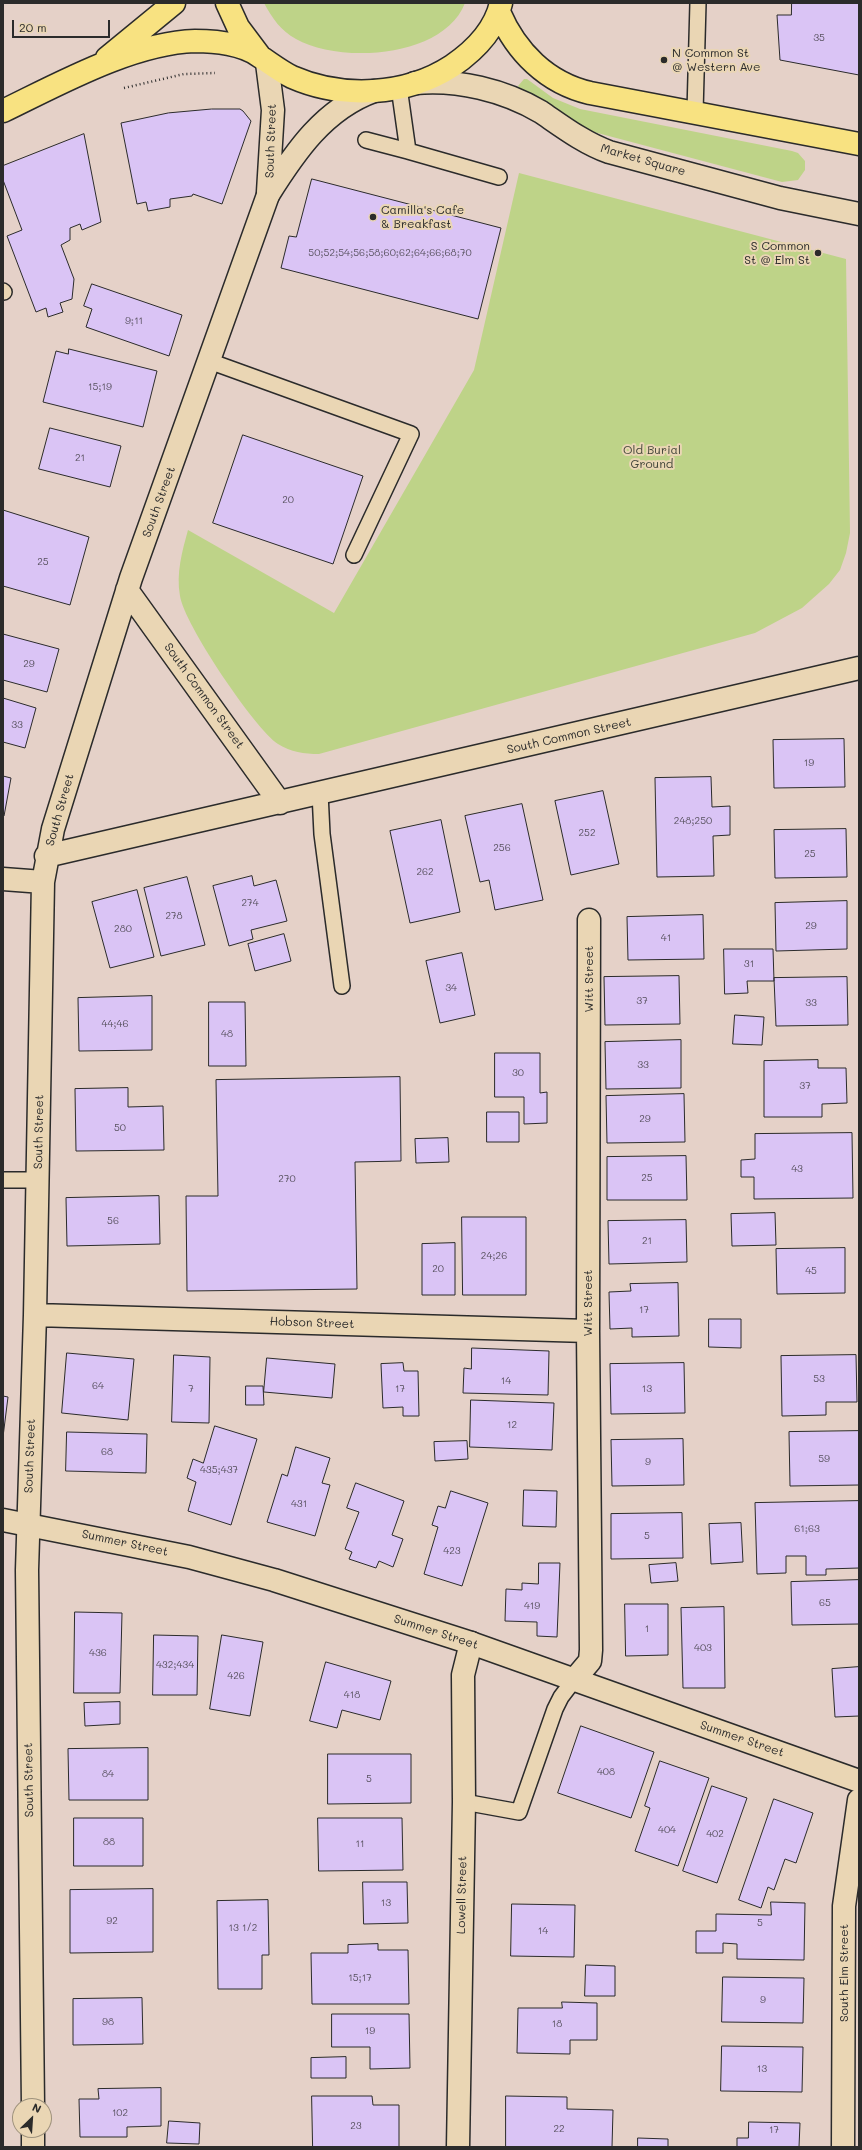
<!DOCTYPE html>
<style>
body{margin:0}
#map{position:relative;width:862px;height:2150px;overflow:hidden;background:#e5d1c8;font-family:Mali,sans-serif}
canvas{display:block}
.frame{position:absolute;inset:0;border:4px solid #2b2b2b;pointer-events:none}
.north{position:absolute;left:12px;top:2098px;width:40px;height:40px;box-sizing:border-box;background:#ead6b4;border:1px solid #9e927d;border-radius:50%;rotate:25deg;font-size:11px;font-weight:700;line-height:16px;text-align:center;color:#2b2b2b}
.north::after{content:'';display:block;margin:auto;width:14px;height:18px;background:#2b2b2b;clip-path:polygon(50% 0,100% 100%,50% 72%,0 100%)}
.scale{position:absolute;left:12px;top:20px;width:98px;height:18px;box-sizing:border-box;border:2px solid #2b2b2b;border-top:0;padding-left:5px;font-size:12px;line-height:14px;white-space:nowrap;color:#2b2b2b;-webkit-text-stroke:3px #ead6b4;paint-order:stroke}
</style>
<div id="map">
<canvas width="862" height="2150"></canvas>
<div class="frame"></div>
<div class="north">N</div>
<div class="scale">20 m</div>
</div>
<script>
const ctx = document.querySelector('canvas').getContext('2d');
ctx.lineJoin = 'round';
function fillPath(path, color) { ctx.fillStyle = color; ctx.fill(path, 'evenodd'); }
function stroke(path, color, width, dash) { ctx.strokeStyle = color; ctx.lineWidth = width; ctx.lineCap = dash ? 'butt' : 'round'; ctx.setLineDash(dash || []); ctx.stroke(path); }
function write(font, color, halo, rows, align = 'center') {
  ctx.font = font + ' Mali,sans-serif'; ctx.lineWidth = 4; ctx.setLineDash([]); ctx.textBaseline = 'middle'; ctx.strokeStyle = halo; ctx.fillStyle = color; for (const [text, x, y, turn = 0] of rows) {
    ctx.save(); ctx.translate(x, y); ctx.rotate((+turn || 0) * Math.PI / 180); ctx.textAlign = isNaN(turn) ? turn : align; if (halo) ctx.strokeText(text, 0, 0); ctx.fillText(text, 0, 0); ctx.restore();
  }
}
fillPath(new Path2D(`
 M264 3H465C444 58 340 64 296 39 281 31 272 18 264 3Z
 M524 79H527L553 98 580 109 792 151 798 153 805 161V170L798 180 782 182 590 131 520 89 518 86Z
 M519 173 846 259 850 533 846 553 840 570 829 584 802 608 755 633 319 754C304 754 291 752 278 744 255 729 184 624 180 596 176 573 182 552 188 530L334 613 474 370Z`), '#bed388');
const building = new Path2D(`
 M792 3H859V75L780 60 777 15H791Z
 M212 109H240L243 111 251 121 222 204 193 194 192 196 170 199V207L148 211 146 202 137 204 121 123 168 113Z
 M84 134 101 222 82 230 80 224 70 228V240L61 245 74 279 72 299 60 303 63 312 48 317 46 308 36 312 7 236 22 230 3 180V166Z
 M312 179 501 228 478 319 281 268 289 236 296 237Z
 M92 284 182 315 169 356 86 327 92 309 84 306Z
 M69 349 157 371 143 427 43 402 56 351 68 354Z
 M50 428 121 446 110 487 39 469Z
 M243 435 363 476 333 564 213 523Z
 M3 510 89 537 70 605 3 586Z
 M3 634 59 649 47 692 3 680Z
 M3 698 36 708 25 748 3 742Z
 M844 739 845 787 774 788 773 740Z
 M3 776 11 778 4 816H3Z
 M711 777 712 807 730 806V835L713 836 714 876 657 877 655 778Z
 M603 791 619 864 571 875 555 801Z
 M522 804 543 900 495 910 489 880 480 882 465 816Z
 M441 820 460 912 410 923 390 831Z
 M846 829 847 877 775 878 774 830Z
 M252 876 254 886 276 880 287 921 251 930 253 939 229 946 213 886Z
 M187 877 205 945 161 956 144 888Z
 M137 890 154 957 110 968 92 902Z
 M847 901V949L776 951 775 903Z
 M703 915 704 959 628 960 627 917Z
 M284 934 291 961 255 971 248 944Z
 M724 949H773L774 981H747L748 993 725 994Z
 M462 953 475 1015 440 1023 426 961Z
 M679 976 680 1024 605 1025 604 977Z
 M847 977 848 1025 776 1026 774 978Z
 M152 996V1050L79 1051 78 998Z
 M209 1002H245L246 1066H209Z
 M735 1015 764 1017 762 1045 733 1044Z
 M681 1040V1088L606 1089 605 1042Z
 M495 1053H540V1093L547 1092V1123L524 1124V1097H495Z
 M818 1060V1068H846L847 1103 822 1104V1117H764V1061Z
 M400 1077 401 1161 355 1162 357 1289 187 1291 186 1196H218L216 1080Z
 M128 1088V1107L163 1106 164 1150 76 1151 75 1089Z
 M684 1094 685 1142 607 1143 606 1096Z
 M487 1112H519V1142H487Z
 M852 1133 853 1198 754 1199V1177H741V1160L755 1159V1134Z
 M448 1138 449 1162 416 1163 415 1139Z
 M686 1156 687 1200H607V1157Z
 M159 1196 160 1244 67 1246 66 1198Z
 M775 1213 776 1245 732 1246 731 1214Z
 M462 1217H526V1295H463Z
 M686 1220 687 1262 609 1264 608 1221Z
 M455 1243V1295H422V1244Z
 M845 1248V1293L777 1294 776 1249Z
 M678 1283 679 1336 632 1337V1328L610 1329 609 1292 631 1291 630 1284Z
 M709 1319H741V1348L709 1347Z
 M472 1348 549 1351 548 1395 463 1393 464 1368 471 1369Z
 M67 1353 134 1359 128 1420 62 1413Z
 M174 1355 210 1357 209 1423 172 1422Z
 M856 1355 857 1402H826V1415L782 1416 781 1356Z
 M267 1358 335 1364 332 1398 264 1392Z
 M403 1363 404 1371H418L419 1416H403V1407L383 1408 381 1364Z
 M684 1363 685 1413 611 1414 610 1364Z
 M246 1386H263L264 1405H246Z
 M3 1396 8 1397 3 1437Z
 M471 1400 554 1403 552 1450 470 1447Z
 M215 1426 257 1439 231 1525 188 1511 196 1482 187 1478 193 1459 203 1463Z
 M859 1431V1485L790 1486 789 1432Z
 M67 1432 147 1434 146 1473 66 1471Z
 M683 1439 684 1485 612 1486 611 1440Z
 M467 1441 468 1459 435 1461 434 1442Z
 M296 1447 330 1458 322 1483 330 1485 315 1536 267 1522 282 1474 287 1476Z
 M356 1483 404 1501 392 1535 403 1539 393 1567 379 1561 376 1568 349 1559 352 1552 345 1549 359 1512 347 1508Z
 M524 1490 557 1491 556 1527 523 1526Z
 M451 1491 488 1503 462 1586 424 1574 438 1527 432 1525 438 1506 445 1508Z
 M859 1501V1568L826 1569V1575H806V1556H786V1573L757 1574 755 1503Z
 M682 1513 683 1558 611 1559V1514Z
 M741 1523 743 1562 711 1564 709 1524Z
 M539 1563H560L557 1637 537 1636V1622L505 1621 506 1589 522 1590V1583L538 1584Z
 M676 1563 678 1581 651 1583 649 1565Z
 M859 1580V1624L792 1625 791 1582Z
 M625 1604H668V1655L626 1656Z
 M724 1607 725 1688H683L681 1608Z
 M75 1612 122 1613 120 1693H74Z
 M154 1635 198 1636 197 1695H153Z
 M222 1635 263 1642 250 1716 210 1709Z
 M326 1662 391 1681 380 1720 342 1710 337 1728 310 1721Z
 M859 1667V1716L835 1717 832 1669Z
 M120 1702V1724L85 1726 84 1703Z
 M581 1726 654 1752 631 1818 558 1793Z
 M148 1748V1800H69L68 1749Z
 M328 1754H411V1803L328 1804Z
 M660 1761 709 1778 678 1866 635 1851 650 1808 645 1806Z
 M712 1786 747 1798 717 1883 683 1871Z
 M774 1799 813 1813 796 1863 785 1859 774 1890 768 1887 761 1908 739 1900Z
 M74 1818H143V1866H74Z
 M318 1818H402L403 1870 319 1871Z
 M363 1882H407L408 1923 364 1924Z
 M153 1889V1952L70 1953V1890Z
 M268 1900 269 1955H262V1989H218L217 1901Z
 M771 1902 805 1903 804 1960 737 1959V1944L723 1943V1953H696V1931H716V1914L771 1915Z
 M512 1904 575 1905 574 1957 511 1956Z
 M378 1944V1950H408L409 2004H312L311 1953H348V1945Z
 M586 1965 615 1966V1996H585Z
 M723 1977 804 1978 803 2023 722 2022Z
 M142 1998 143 2044 73 2045V1999Z
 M562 2002 597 2003V2040H570V2054L517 2053 518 2008H562Z
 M332 2014H409L410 2068 370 2069V2047H332Z
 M722 2046 803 2047 802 2092 721 2091Z
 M346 2057V2078H311V2058Z
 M161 2088V2126L127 2127V2137H80L79 2099H99L98 2089Z
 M312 2096H372L373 2105H399V2147H313Z
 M506 2096 567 2097V2109L613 2110 612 2147H506Z
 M169 2121 200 2123 199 2144 167 2143Z
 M749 2122 800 2123 799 2147H737V2138H748Z
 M638 2138 668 2139V2147H638Z`);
fillPath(building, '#dac4f5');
stroke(building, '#2b2b2b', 1);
const service = new Path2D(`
 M399 87 408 151 499 177
 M695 112 698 3
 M366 140 408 151
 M3 291 4 292
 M209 361 411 434 354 555
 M320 793 322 834 342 986
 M3 1180H38
 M464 1802 519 1812 555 1709 561 1697 574 1680`);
const minor = new Path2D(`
 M415 83C457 79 504 90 541 112 563 127 584 143 609 152L780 198 859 214
 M127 590 280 803
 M46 856 859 668
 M3 879 43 882
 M35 1315 588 1331
 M574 1680 590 1661 591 1650 588 1331 589 920
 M33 2106 27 1570 35 1315 43 882 53 829 131 578 268 195
 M33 2130V2147
 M458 2147 464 1802 463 1675 471 1643
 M843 2147 844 1906 859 1800`);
const tertiary = new Path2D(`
 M267 63 273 110 268 192
 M268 195C295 152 324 109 374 91`);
const secondary = new Path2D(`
 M3 1520 189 1557 274 1580 471 1643 859 1781`);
const primary = new Path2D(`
 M227 3 238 27 259 55
 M499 12C516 52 547 83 590 93L859 144
 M107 58 174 3
 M3 111C59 84 132 43 195 41 215 41 243 44 259 56 270 63 280 71 292 77 342 99 406 96 452 66 474 51 495 30 501 3`);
stroke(service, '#2b2b2b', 18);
stroke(minor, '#2b2b2b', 25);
stroke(tertiary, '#2b2b2b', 25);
stroke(secondary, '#2b2b2b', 25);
stroke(primary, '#2b2b2b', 25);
stroke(new Path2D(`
 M124 88 184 74 215 73`), '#2b2b2b', 2.5, [1, 3]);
stroke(service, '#ead6b4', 15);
stroke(minor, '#ead6b4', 22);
stroke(tertiary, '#ead6b4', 22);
stroke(secondary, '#ead6b4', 22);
stroke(primary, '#f8e281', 22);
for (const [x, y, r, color] of [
 [664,60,4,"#2b2b2b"],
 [373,217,4,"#2b2b2b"],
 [818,253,4,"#2b2b2b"]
]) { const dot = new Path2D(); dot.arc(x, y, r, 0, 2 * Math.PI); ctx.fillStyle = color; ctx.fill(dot); stroke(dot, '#ead6b4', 1.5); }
write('10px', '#57515e', null, [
 ["35",819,38],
 ["50;52;54;56;58;60;62;64;66;68;70",390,253],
 ["9;11",134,321],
 ["15;19",100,387],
 ["21",80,458],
 ["20",288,500],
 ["25",43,562],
 ["29",29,664],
 ["33",17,725],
 ["19",809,763],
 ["248;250",693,821],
 ["252",587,833],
 ["256",502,848],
 ["25",810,854],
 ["262",425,872],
 ["274",250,903],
 ["278",174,916],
 ["29",811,926],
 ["280",123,929],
 ["41",666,938],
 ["31",749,964],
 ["34",451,988],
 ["37",642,1001],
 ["33",811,1003],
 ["44;46",115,1024],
 ["48",227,1034],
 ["33",643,1065],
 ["30",518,1073],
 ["37",805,1086],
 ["29",645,1119],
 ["50",120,1128],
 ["43",797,1169],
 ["25",647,1178],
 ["270",287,1179],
 ["56",113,1221],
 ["21",647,1241],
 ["24;26",494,1256],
 ["20",438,1269],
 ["45",811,1271],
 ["17",644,1310],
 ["53",819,1379],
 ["14",506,1381],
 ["64",98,1386],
 ["7",191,1389],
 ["17",400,1389],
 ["13",647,1389],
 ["12",512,1425],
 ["68",107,1452],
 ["59",824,1459],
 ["9",648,1462],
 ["435;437",219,1470],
 ["431",299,1504],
 ["61;63",807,1529],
 ["5",647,1536],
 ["423",452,1551],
 ["65",825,1603],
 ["419",532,1606],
 ["1",647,1629],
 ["403",703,1648],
 ["436",98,1653],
 ["432;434",175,1665],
 ["426",236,1676],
 ["418",352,1695],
 ["408",606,1772],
 ["84",108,1774],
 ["5",369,1779],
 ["404",667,1830],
 ["402",715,1834],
 ["88",109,1842],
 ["11",360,1844],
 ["13",386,1903],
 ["92",112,1921],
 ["5",760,1923],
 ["13 1/2",243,1928],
 ["14",543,1931],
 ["15;17",360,1978],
 ["9",763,2000],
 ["98",108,2022],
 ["18",557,2024],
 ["19",370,2031],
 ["13",762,2069],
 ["102",120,2113],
 ["23",356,2126],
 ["22",559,2129],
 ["17",774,2130]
]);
write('12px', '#2b2b2b', '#ead6b4', [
 ["N Common St",672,53],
 ["@ Western Ave",672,67],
 ["Camilla's Cafe",381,210],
 ["& Breakfast",381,224],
 ["S Common",810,246,"right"],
 ["St @ Elm St",810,260,"right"]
], 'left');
write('12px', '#2b2b2b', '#ead6b4', [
 ["South Street",271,141,-88],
 ["Market Square",643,160,16],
 ["South Street",159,502,-70],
 ["South Common Street",204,696,54],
 ["South Common Street",569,736,-13],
 ["South Street",60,810,-74],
 ["Witt Street",589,979,-90],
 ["South Street",39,1132,-89],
 ["Witt Street",588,1303,-90],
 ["Hobson Street",312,1323,2],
 ["South Street",30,1456,-88],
 ["Summer Street",125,1543,12],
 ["Summer Street",436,1632,18],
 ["Summer Street",742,1739,19],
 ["South Street",29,1780,-91],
 ["Lowell Street",462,1895,-89],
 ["South Elm Street",844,1973,-90]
]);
write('12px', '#414439', '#ead6b4', [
 ["Old Burial",652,450],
 ["Ground",652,464]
]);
</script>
